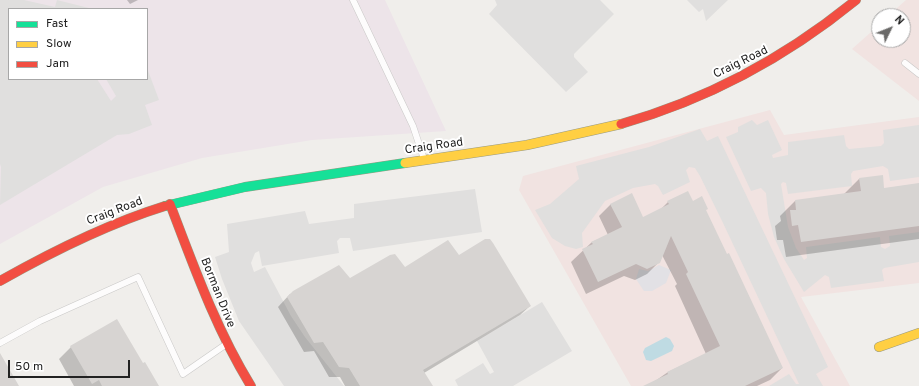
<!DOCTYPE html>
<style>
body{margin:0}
#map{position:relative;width:919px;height:386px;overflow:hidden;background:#f0eeeb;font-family:Overpass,sans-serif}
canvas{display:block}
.legend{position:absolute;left:8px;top:8px;width:140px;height:72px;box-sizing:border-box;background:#fff;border:1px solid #a7a7a7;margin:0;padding:5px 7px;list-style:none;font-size:12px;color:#222}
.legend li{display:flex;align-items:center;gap:8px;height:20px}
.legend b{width:20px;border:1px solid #a7a7a7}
.north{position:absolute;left:871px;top:8px;width:40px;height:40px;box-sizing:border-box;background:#fff;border:1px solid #a7a7a7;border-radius:50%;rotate:47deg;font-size:11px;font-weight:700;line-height:16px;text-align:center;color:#222}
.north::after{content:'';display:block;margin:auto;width:14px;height:18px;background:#6a6968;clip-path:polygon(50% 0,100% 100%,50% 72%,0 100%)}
.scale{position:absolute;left:8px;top:360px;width:122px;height:18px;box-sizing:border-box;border:2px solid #222;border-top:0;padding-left:5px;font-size:12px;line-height:14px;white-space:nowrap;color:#222;-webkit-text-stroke:3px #fff;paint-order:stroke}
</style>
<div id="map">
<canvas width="919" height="386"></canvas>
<ul class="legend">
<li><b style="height:5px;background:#16e098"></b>Fast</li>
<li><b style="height:5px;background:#ffcf43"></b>Slow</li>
<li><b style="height:5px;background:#f24e42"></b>Jam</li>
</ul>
<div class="north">N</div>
<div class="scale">50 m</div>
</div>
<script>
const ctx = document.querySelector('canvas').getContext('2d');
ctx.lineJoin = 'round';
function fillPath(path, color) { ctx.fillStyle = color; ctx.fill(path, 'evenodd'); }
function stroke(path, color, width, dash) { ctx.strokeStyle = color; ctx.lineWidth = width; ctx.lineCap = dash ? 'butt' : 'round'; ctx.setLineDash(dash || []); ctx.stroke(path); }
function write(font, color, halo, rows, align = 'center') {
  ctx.font = font + ' Overpass,sans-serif'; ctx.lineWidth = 4; ctx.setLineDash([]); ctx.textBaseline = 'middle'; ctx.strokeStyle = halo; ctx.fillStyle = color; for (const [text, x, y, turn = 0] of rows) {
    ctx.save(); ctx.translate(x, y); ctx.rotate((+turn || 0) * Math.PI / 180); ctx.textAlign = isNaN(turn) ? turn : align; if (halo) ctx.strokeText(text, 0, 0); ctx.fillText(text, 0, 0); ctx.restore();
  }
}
fillPath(new Path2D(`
 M906 0H919V101L852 49 879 25V40H903V16H888Z
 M770 110 784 135 919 117V283L801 297 850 386H631L519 190 523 176Z`), '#f1e3e1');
fillPath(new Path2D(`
 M0 0H385L446 131 312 140 202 158 103 187 0 244ZM9 9H147V79H9Z`), '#ede4e9');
fillPath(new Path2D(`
 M0 0H24L55 7 57 0 93 9H9V79H97L111 101 116 96 106 79H147V68L159 100 145 105 152 125 129 134 117 135 0 205 1 167 0 164Z
 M495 0H600L614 14 574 54V57L588 72 566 92 489 14 497 5Z
 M687 0H728L706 21 703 9 699 12Z
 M752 120 757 125 768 120 782 150 772 155 773 158 788 155V142L844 135 846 146 849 149 881 146 884 143 883 130 919 125V177L890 181 888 169 883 166 853 171 851 174 852 186 788 194 786 183 783 182 781 184 788 227 796 248 804 260 807 258 806 247 880 237 881 247 885 249 890 246 889 236 919 232V262L884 268 882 270 884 281 831 288 829 277 825 275 804 292 784 259 774 237 768 214 766 193 761 188 751 191 726 137 738 132V127Z
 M700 129 707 141 718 136 828 367 816 374 823 386H769L789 374 796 384H799L723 223 700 176 695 168 689 167 686 170 690 182 663 195 658 186 655 184 633 188 605 201 582 233 583 247 576 249 565 246 552 238 535 210 550 204 579 179 576 166 649 147Z
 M475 189 482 232 353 251 350 238H340L337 241 339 253 262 266 259 251 255 253 251 263 254 272 265 267 291 316 305 337 344 386H284L239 321 222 279 215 257 229 252 227 224 305 211 309 224 354 218V204Z
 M542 302 572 351 513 386H458L455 380 483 363 490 374 494 372 477 341Z`), '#e0dfde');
fillPath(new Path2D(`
 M659 265 671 270 666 283 652 291H644L636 279 639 269 648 271Z`), '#e2e1e5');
fillPath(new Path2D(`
 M666 337 670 339 674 346 672 351 651 361 646 360 643 352 645 348Z`), '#bfdbe3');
fillPath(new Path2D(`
 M127 0H138L130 4Z
 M859 179 883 189 919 184V239L786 257 783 240H777L775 226 781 221 780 216 795 201 844 194Z
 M668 202H693L705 211 782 368 770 380 757 386H648L668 372 706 354 675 286 677 284 662 255 659 262 647 274 635 280 624 276 586 294 571 262 592 242 608 235 599 216 611 204 643 218 660 210Z
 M458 257 530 306 520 315 424 373 432 386H345L340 377H329L314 351 304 352 278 307 290 294 349 279Z
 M117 321 143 365 158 386H74L59 359 71 347Z`), '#0003');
fillPath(new Path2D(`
 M883 175 884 188 919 183V226L801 242 798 225 792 226 790 210H796L795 200 861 191 859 178Z
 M688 191 693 201 702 196 708 209 706 210 727 254 729 253 783 368 745 386H643L668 374 667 372 720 346 686 274 688 272 671 236 660 263 647 269 636 264 598 282 582 249 593 244 591 242 622 227 610 204 632 193 643 217 669 204 667 201Z
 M485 239H490L493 243 531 306 423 370 433 386H360L349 368 339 367 323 342 314 343 287 297 293 291 339 265 350 278 390 255 395 254 405 267 448 240 459 255Z
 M117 319 143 363 145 362 159 386H102L99 380 92 384 70 346Z
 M0 353 19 386H0Z`), '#d7d4d2');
const lane = new Path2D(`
 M353 0 413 126 424 159
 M905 63 919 74
 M0 343 40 321 138 277 183 374 225 345`);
const fast = new Path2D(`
 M165 206 245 187 405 163`);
const slow = new Path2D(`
 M405 163 527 145 621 124
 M879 347 919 333`);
const jam = new Path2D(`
 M621 124C709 99 785 58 856 0
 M170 204C194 267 216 329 251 386
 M0 281C53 251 107 224 165 206`);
stroke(lane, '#c9c8c7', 7);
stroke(fast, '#999a82', 10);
stroke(slow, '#999a82', 10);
stroke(jam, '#999a82', 10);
stroke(lane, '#fdfcfc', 6);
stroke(fast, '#16e098', 9);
stroke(slow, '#ffcf43', 9);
stroke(jam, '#f24e42', 9);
write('12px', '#222', '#fff', [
 ["Craig Road",741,63,-26],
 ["Craig Road",434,147,-8],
 ["Craig Road",115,212,-21],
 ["Borman Drive",217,293,68]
]);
</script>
